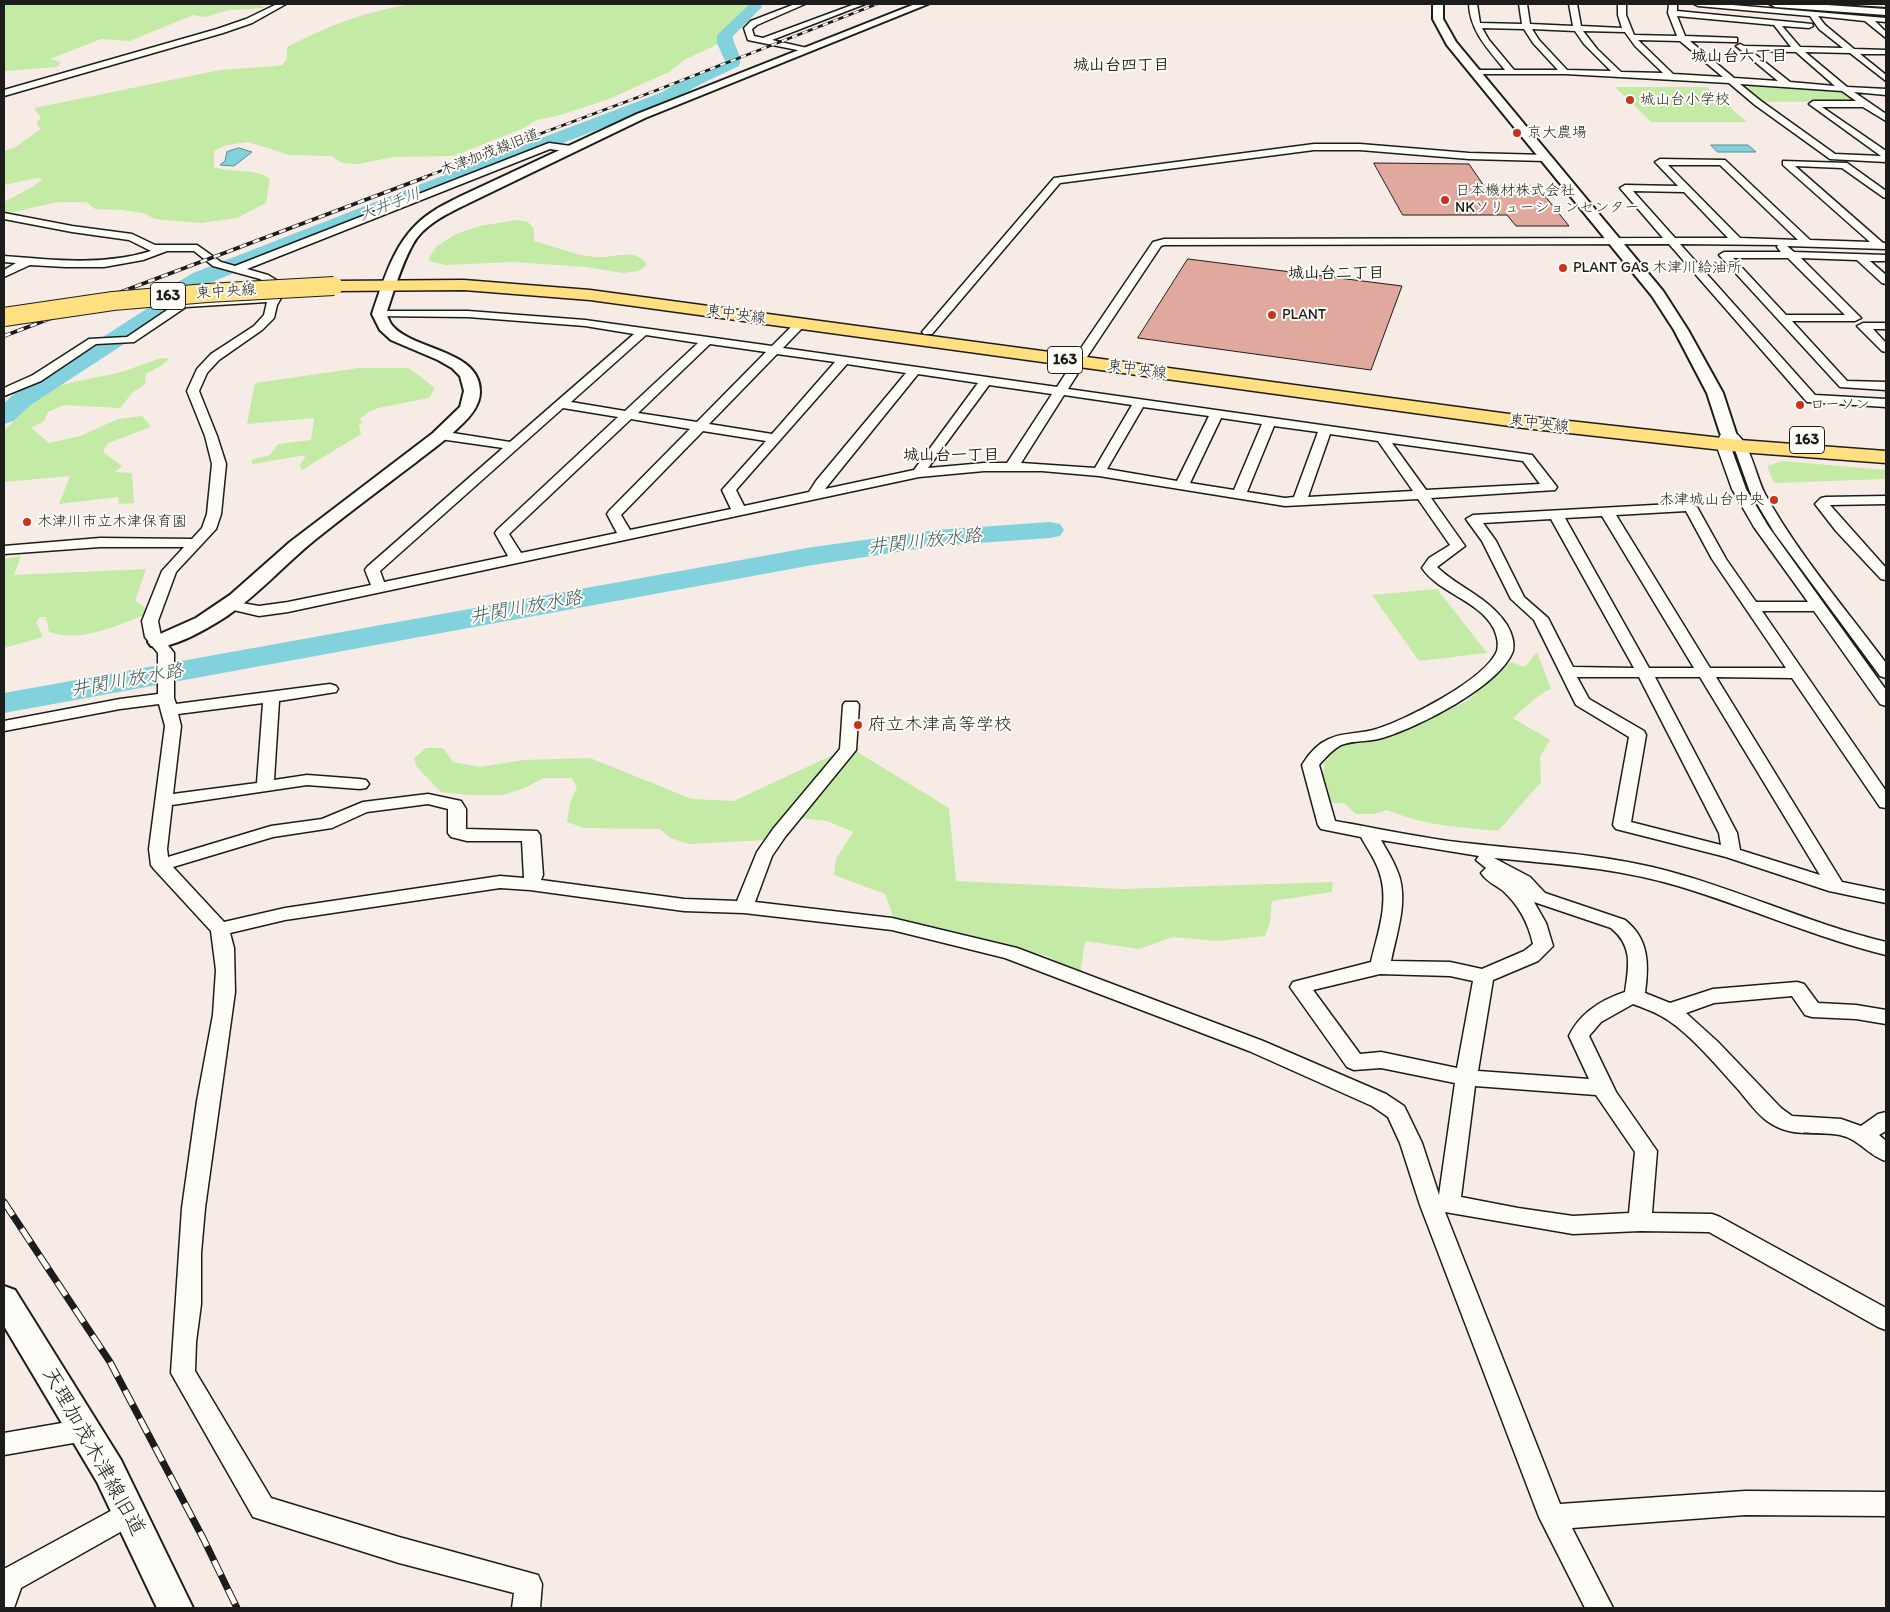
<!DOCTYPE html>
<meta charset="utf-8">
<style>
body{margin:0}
#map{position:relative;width:1890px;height:1612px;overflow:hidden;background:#f7ebe5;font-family:Itim,sans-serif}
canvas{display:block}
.frame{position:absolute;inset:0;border:5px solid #1c1c1c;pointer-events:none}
</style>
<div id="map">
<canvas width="1890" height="1612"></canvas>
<div class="frame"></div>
</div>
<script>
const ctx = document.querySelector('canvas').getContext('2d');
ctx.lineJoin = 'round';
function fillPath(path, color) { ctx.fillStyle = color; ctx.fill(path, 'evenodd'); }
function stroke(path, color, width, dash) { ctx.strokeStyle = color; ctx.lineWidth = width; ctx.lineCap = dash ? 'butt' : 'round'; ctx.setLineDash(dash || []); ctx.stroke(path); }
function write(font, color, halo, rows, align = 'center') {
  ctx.font = font + ' Itim,"Klee One",sans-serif'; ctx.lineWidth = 4; ctx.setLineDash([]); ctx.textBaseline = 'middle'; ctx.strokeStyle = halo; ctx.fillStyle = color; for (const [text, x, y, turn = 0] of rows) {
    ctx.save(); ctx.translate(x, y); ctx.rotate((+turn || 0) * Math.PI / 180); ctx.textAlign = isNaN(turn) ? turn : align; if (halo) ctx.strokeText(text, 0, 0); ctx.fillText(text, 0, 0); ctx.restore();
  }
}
fillPath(new Path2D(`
 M4 4H259L265 8 229 10 205 17 193 15 130 41 101 39 50 59 61 62 57 67 5 71Z
 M412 4H765L744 13V16L754 20 742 25 716 45 684 60 669 72 609 99 557 116 536 120 524 128 454 156 394 157 358 164 342 163 331 156 290 155 248 142 227 145 214 151V167C231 173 256 168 270 179L266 203 237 218 201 223 155 219 143 213 122 210 95 209 86 202H58L4 214V202L32 187 43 179 37 178 4 185V151L14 148 41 129 36 123 41 118 34 108 220 70 276 66 282 65 287 59V47C330 25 364 12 412 4Z
 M1742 83 1839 91 1857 101 1761 102 1739 84Z
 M1615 87H1707L1747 122H1651Z
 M517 220 528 222 534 229V241C555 246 575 256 596 257 614 259 635 246 647 265L639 271 623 273 586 267 513 262 445 265 429 261 430 256 437 246 456 234 480 226Z
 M162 358 169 359 162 365 146 374 145 384 132 393 120 408 64 405 48 412 44 421 31 428 49 443 80 436 118 419 142 416 151 427 108 443 103 452 122 466 115 472 132 473 134 503 119 504 118 497 59 504 70 476 4 482V430C15 423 19 409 29 401 55 381 91 380 121 372 135 368 147 362 162 358Z
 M359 368H409L435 388 429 398 378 408 368 412 359 420 363 421 359 425 361 434 302 470 300 465 306 455 253 464 251 460 270 455 278 444 311 440 314 418 247 424 255 383Z
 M1783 461 1886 470V479L1774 483 1767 466Z
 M21 556 14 575 146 569 135 601 147 609 144 615C116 626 80 643 49 632L46 617H40L36 622 43 637 4 648V559Z
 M1437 589 1487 653 1419 661 1372 595Z
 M1537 652 1551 689C1539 693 1524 709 1513 718L1550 740 1540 757 1541 782 1498 831C1457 827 1426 826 1387 810L1375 814H1356L1344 803H1333L1324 799 1321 786 1325 760 1332 750 1343 745 1392 735 1467 701 1511 662 1525 667Z
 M426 748H443L453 762 480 767 523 760 590 758 692 799 734 801 839 752 791 817 765 840 689 844 670 838 660 829 584 828 567 822 570 803 577 787 572 778H543L525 788 502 795H469L441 792 416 766 414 758Z
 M854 750 949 808 956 881 1123 889 1333 882 1332 892 1272 901 1270 922 1265 936 1218 941 1173 937 1139 949 1085 941 1080 975 1047 956 895 921 885 894 834 875 836 859 853 832 827 821 799 818Z`), '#c4eba6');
const water = new Path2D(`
 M1711 145H1748L1756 152H1718Z
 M239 148 252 152 234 166 220 165 225 161 227 152Z`);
fillPath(water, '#82d2de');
stroke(water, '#598990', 1);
fillPath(new Path2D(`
 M750 4H760L762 7 733 36C733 46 744 57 739 66L701 84 665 104 479 175 209 283 194 292 164 318 32 404 13 421 4 424V403L14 394 148 308 178 282 193 273 465 167 660 93 689 77 725 61 717 43V35Z
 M1050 522 1060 524 1064 530 1060 536 1050 538 936 546 813 565 4 713V693L813 547 936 530Z`), '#82d2de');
const building = new Path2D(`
 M1374 163 1469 164 1484 186H1537L1569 226H1516L1507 215H1403Z
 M1188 259 1402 286 1371 370 1138 338Z`);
fillPath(building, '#e1a89e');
stroke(building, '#1c1c1c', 1);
const minor = new Path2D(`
 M277 4H286L252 23 223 33 4 96V90L217 29 246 19Z
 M795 4H805L757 25 752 29 754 36 763 38 855 4H865L772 40 807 48V52L748 40 744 28 751 21Z
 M1469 4H1477L1480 23 1522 24 1519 4H1527L1530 24 1573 26 1569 4H1577L1581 26 1622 28 1618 15V4H1626V15L1634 35 1677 36 1668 13 1669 4H1677V11L1812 24 1813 26 1809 28 1782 26 1800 47 1843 48 1819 29 1810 16 1698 6 1694 4H1721L1886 18V22L1875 21 1886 32V38L1865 21 1818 16 1825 25 1854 49 1886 50V54H1860L1886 75V81L1850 53 1805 52 1847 87 1886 89V95L1854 92 1886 114V121L1863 107H1822L1886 151V162L1830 159 1755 105 1729 83 1565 74H1473L1472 72 1476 70H1505C1488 49 1470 31 1469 4ZM1677 16 1774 25 1791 47 1744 46 1740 44 1736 46 1778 81 1734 78 1690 41 1734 42H1737V38L1685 36ZM1482 28 1524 29 1533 43 1558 70H1514L1489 40ZM1532 29 1575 31 1584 44 1611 71 1567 70 1539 40ZM1583 31 1625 32 1635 46 1663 73 1621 72 1597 49ZM1638 40 1680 41 1723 77 1673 74ZM1751 51 1796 52 1835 86 1790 82ZM1740 84 1842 91 1856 101H1813L1809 104 1881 156 1835 154 1761 101Z
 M549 143 571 146 576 149 571 152 550 149 247 269 268 275 278 281 281 298 277 305 274 318 262 330 219 360 207 373 199 391 217 436 226 464 221 514 216 529 176 572 158 621 161 636 174 653V698L176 704 330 684 336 686 338 689 336 692 279 701 274 780 307 775 360 779 366 780 369 784 366 788 360 789 307 785 172 805 167 849 168 857 271 826 322 819 363 802 428 794 461 801 466 809V829L537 831 540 835 543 875 541 880 684 899 737 901 757 852 773 829 840 749 843 705 845 702H857L859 705 856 750 785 837 772 856 755 902 892 918 1017 948 1263 1041 1386 1094 1404 1106 1407 1112 1422 1143 1439 1195 1455 1083 1381 1068 1354 1070 1347 1067 1290 987 1293 982 1371 962C1378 932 1390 901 1379 871 1375 859 1367 848 1361 837L1321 829 1318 825 1302 765C1308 755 1317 744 1329 739 1343 732 1359 734 1373 730 1403 722 1485 680 1497 651 1499 644 1497 636 1494 629 1479 600 1440 594 1422 568L1429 558 1450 545 1418 499 1285 506 1099 476 1042 471H984L919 477 288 612 259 616 225 608 223 605 225 602 230 601 259 606 288 602 371 585 365 570 367 567 503 448 440 439 434 435 435 432 440 431 510 442 634 334 585 326 468 317 375 316 373 314 379 311H468L585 320 772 346 796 322 800 321 806 324 783 348 1057 387 1075 359 1079 358 1085 362 1068 389 1532 455 1557 487 1555 490 1431 498 1465 546 1437 567C1459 588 1490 598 1507 625 1511 632 1515 642 1513 651 1500 686 1417 728 1382 738 1369 742 1354 740 1341 745 1332 750 1325 758 1319 765L1335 821C1376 828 1416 837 1457 842 1522 850 1588 852 1652 867 1732 886 1806 923 1886 942V955C1814 937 1748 907 1678 886 1618 868 1556 864 1494 858L1530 877 1545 893 1625 920C1649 939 1649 964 1645 993L1670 1003 1713 989 1797 982 1804 984 1818 1003 1856 1005 1886 1010V1024L1856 1019 1812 1017 1805 1015 1792 996 1714 1003 1686 1013 1718 1042 1781 1108 1792 1116 1841 1119 1861 1126 1878 1114 1886 1112V1131L1879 1135 1886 1141V1161C1869 1156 1859 1139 1840 1135 1813 1130 1792 1139 1767 1121 1755 1112 1746 1098 1736 1087 1716 1065 1687 1030 1661 1016 1653 1011 1643 1008 1633 1004L1601 1022 1589 1036 1616 1092 1657 1151 1652 1213 1712 1214 1720 1217 1886 1308V1330L1878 1327 1709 1232 1640 1231 1573 1234 1445 1212 1560 1504 1745 1491 1886 1492V1516L1745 1515 1572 1528 1613 1608H1585L1539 1517 1420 1205 1400 1143 1388 1117 1372 1106 1249 1051 1005 958 892 930 744 913 684 911 530 890 500 888 285 920 230 933 234 948 235 992 205 1208 201 1253V1304L196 1342 195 1371 271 1498 399 1537 538 1575 542 1584 540 1608H512L514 1593 399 1563 253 1517 171 1373 182 1208 197 1101 213 1015 216 970 211 931 154 869 151 865 149 849 165 726 159 704 120 709 4 731V721L120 699 158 694V653L145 637 142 621 162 571 184 547H100L4 554V546L100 538 192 539 202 528 207 514 212 464 205 436 187 391 197 369 211 354 254 326 264 315 267 302 186 307 134 342 96 344 41 381 4 396V388L33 375 89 339 127 337 179 302 269 295V284L260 279 213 266 194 251H167L143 260 104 267H65L30 265 4 277V270L16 263 4 262V256C53 260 103 266 151 251L129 240 72 232 4 219V213L72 226 132 234 155 245H197L221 262 235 266ZM646 335 698 343 625 411 571 402ZM710 344 766 352 697 422 638 413ZM777 354 835 362 772 434 709 424ZM847 364 906 373 816 481 809 492 744 506 736 490ZM918 374 978 383 914 470 825 489ZM989 385 1052 394 1007 463H984L928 468ZM1064 395 1132 405 1095 468 1021 463ZM1143 407 1209 416 1177 481 1107 469ZM563 408 618 417 497 530 495 533 508 556 384 582 380 571ZM1221 418 1262 424 1234 490 1190 483ZM631 419 690 429 609 511 607 514 617 533 521 553 509 534ZM1274 426 1318 432 1294 497 1285 498 1247 492ZM703 431 766 441 722 490 731 509 630 530 621 515ZM1330 434 1378 441 1413 491 1308 497ZM1392 443 1523 461 1540 484 1426 490ZM263 703 257 783 173 794 181 726 178 714ZM428 804 448 809V833L451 837 467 841H522L524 878 500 876 285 908 224 922 173 867 273 837 332 828 367 812ZM1381 840 1479 856 1476 860 1486 868 1481 873C1486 881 1495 885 1502 890 1519 905 1528 922 1533 944L1524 951 1482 969 1450 962 1391 961C1397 931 1410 897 1396 868 1392 858 1386 849 1381 840ZM1534 902 1611 928C1633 946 1629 966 1625 992 1601 1000 1580 1013 1569 1036L1589 1079 1478 1071 1493 980 1538 961 1553 946 1546 923ZM1380 974 1450 976 1473 981 1457 1068 1381 1052 1360 1054 1313 990ZM1475 1086 1596 1095 1635 1152 1629 1213 1573 1216 1518 1208 1461 1197Z
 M1314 144H1360L1469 153 1546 155 1551 158 1546 161 1469 159 1360 150H1314L1060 183 932 334H924L922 332 1054 178Z
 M1660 159 1725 160 1810 240 1870 242 1783 165V161L1847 163 1886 191V198L1883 197 1842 168 1795 166 1883 243H1886V249L1787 246 1794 252 1886 255V261H1870L1886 275V284L1882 283 1857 260 1801 258 1861 318 1855 321H1792L1847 381 1886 382V390L1840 387 1719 255 1724 252H1781L1777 247 1778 245 1680 244 1815 395 1886 399V407L1807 402 1669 244 1164 245 1161 246 1087 357H1079L1077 354 1153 242 1164 239 1663 238 1620 188 1625 185 1678 186 1655 162ZM1668 165H1720L1798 240 1740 238ZM1633 191 1684 192 1728 238H1675ZM1733 258H1788L1845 315H1786Z
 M1863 323H1886V329H1873L1886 343V352L1882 351 1857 326Z
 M1728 429C1750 435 1755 476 1765 494 1798 554 1845 608 1886 663V678L1880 676 1774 532 1750 492 1734 447 1729 442 1746 489 1768 526 1886 690V706L1880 704 1814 611H1762L1886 791V808L1880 807 1792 678 1716 677 1842 882 1886 891V903L1829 891 1726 857 1616 829 1613 825 1629 737 1576 705 1534 620 1511 599 1482 541 1466 519 1473 515 1690 503 1697 507 1726 559 1756 602H1808L1754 527 1732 489 1716 444 1723 430ZM1686 511 1712 559 1786 668H1710L1616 515ZM1602 516 1694 668H1649L1565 518ZM1551 519 1634 668 1573 667 1548 618 1524 597 1496 541 1483 523ZM1577 677H1639L1719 833 1721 845 1631 822 1646 735 1644 731 1589 699ZM1655 677H1700L1820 875 1740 850 1737 833Z
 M1886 496V504L1830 505 1886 568V580L1881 579 1836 531 1815 504 1821 498 1826 497Z
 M85 1419 94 1422 98 1430 94 1438 85 1441 4 1455V1433Z
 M129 1501 138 1504 142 1513 138 1522 21 1588 14 1608H4V1569Z`);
const tertiary = new Path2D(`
 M915 4H928L645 118 469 203C449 213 424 224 413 244 401 265 394 291 386 314 388 317 389 321 391 324 411 351 481 349 480 392 480 406 469 418 459 427 446 440 430 451 415 463 382 488 348 513 316 539 285 564 259 594 227 616 210 627 171 651 151 646L148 642 151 638 196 618 230 595 290 542 433 433 460 407 464 391 460 376 452 368 438 360 391 340 380 330 372 314C385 276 396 235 432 212 440 206 450 202 459 197L637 114Z
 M1433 4H1443V19L1456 42 1663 291 1688 330 1723 393 1736 433 1734 436H1722L1720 433 1707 393 1674 330 1652 296 1447 45 1433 19Z
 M1770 4H1812L1886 9V15L1775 7Z
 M4 1286 15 1290 121 1460 193 1608H157L97 1482 4 1326Z`);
const trunk = new Path2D(`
 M464 280 590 290 1524 416 1740 440 1886 451V463L1740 452 1524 428 590 300 464 290 334 291 328 290 325 286 328 282 334 281Z`);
stroke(minor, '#1c1c1c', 3);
stroke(tertiary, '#1c1c1c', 4);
stroke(trunk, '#1c1c1c', 3);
fillPath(minor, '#fdfcf7');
fillPath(tertiary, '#fdfcf7');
fillPath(trunk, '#ffdf80');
const railFar2 = new Path2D(`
 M422 178 652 92 877 4`);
const railFar1 = new Path2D(`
 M4 336 426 177`);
const rail = new Path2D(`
 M4 1202 110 1362 203 1538 237 1608`);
stroke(railFar2, '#1c1c1c', 2.5);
stroke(railFar1, '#1c1c1c', 4);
stroke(rail, '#1c1c1c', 7);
stroke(railFar2, '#fdfcf7', 2, [5.5]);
stroke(railFar1, '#fdfcf7', 2.5, [7]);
stroke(rail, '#fdfcf7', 5, [16]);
const trunkBridge = new Path2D(`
 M4 317 113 301 207 293 334 286`);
stroke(trunkBridge, '#1c1c1c', 20, []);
stroke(trunkBridge, '#ffdf80', 18);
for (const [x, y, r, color] of [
 [1630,100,5,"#c8321e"],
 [1517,133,5,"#c8321e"],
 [1445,200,5,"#c8321e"],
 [1563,268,5,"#c8321e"],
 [1272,315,5,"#c8321e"],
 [1800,405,5,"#c8321e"],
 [1774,500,5,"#c8321e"],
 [27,522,5,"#c8321e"],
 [858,725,5,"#c8321e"]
]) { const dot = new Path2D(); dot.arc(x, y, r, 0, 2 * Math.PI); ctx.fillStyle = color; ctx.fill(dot); stroke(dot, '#fdfcf7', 2); }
write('15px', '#1c1c1c', '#fdfcf7', [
 ["城山台小学校",1640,100],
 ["京大農場",1527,133],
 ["日本機材株式会社",1455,191],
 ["NKソリューションセンター",1455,208],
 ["PLANT GAS 木津川給油所",1573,268],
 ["PLANT",1282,315],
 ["ローソン",1810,405],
 ["木津城山台中央",1764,500,"right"],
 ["木津川市立木津保育園",37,522]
], 'left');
write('15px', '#1c1c1c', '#fdfcf7', [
 ["木津加茂線旧道",490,153,-21],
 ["東中央線",226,292,-4],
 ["東中央線",736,315,8],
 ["東中央線",1137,370,8],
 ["東中央線",1539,424,7]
]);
write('bold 16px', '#1c1c1c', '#fdfcf7', [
 ["城山台六丁目",1739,57],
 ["城山台四丁目",1121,66],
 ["城山台二丁目",1336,274],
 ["城山台一丁目",951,456]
]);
write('italic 16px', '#405c60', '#fdfcf7', [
 ["大井手川",390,205,-21]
]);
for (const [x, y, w] of [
 [168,296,35],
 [1065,360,35],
 [1807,440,35]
]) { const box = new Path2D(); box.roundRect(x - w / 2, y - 13.5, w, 27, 4); ctx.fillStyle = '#fdfcf7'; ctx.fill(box); stroke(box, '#1c1c1c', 1); }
write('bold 16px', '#1c1c1c', null, [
 ["163",168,296],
 ["163",1065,360],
 ["163",1807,440]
]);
write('18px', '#1c1c1c', '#fdfcf7', [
 ["府立木津高等学校",868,725]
], 'left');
write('italic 19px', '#405c60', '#fdfcf7', [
 ["井関川放水路",925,542,-6],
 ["井関川放水路",526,608,-10],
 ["井関川放水路",127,681,-10]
]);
write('21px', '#1c1c1c', '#fdfcf7', [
 ["天理加茂木津線旧道",93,1452,61]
]);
</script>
